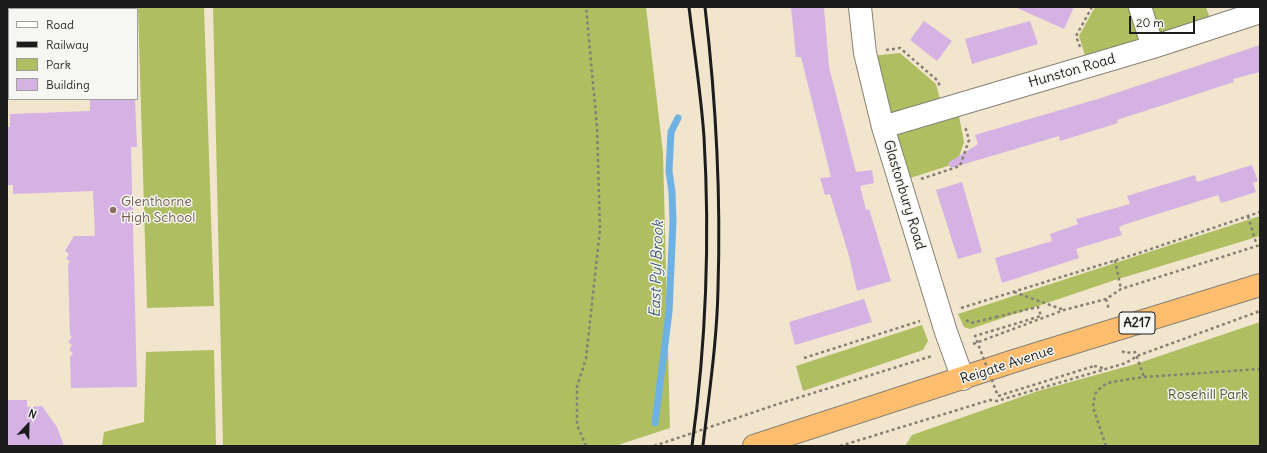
<!DOCTYPE html>
<style>
body{margin:0}
#map{position:relative;width:1267px;height:453px;overflow:hidden;background:#f1e5cd;font-family:Delius,sans-serif}
canvas{display:block}
.frame{position:absolute;inset:0;border:8px solid #1c1c1c;pointer-events:none}
.legend{position:absolute;left:8px;top:8px;width:130px;height:92px;box-sizing:border-box;background:#f6f6f2;border:1px solid #9f9f9c;margin:0;padding:5px 7px;list-style:none;font-size:12px;color:#1c1c1c}
.legend li{display:flex;align-items:center;gap:8px;height:20px}
.legend b{width:20px;border:1px solid #9f9f9c}
.north{position:absolute;left:8px;top:405px;width:40px;height:40px;-webkit-text-stroke:3px #f6f6f2;paint-order:stroke;rotate:22deg;font-size:11px;font-weight:700;line-height:16px;text-align:center;color:#1c1c1c}
.north::after{content:'';display:block;margin:auto;width:14px;height:18px;background:#1c1c1c;clip-path:polygon(50% 0,100% 100%,50% 72%,0 100%)}
.scale{position:absolute;left:1129px;top:16px;width:66px;height:18px;box-sizing:border-box;border:2px solid #1c1c1c;border-top:0;padding-left:5px;font-size:12px;line-height:14px;white-space:nowrap;color:#1c1c1c;-webkit-text-stroke:3px #f6f6f2;paint-order:stroke}
</style>
<div id="map">
<canvas width="1267" height="453"></canvas>
<div class="frame"></div>
<ul class="legend">
<li><b style="height:5px;background:#fff"></b>Road</li>
<li><b style="height:5px;background:#1c1c1c"></b>Railway</li>
<li><b style="height:11px;background:#aebe61"></b>Park</li>
<li><b style="height:11px;background:#d5b2e3"></b>Building</li>
</ul>
<div class="north">N</div>
<div class="scale">20 m</div>
</div>
<script>
const ctx = document.querySelector('canvas').getContext('2d');
ctx.lineJoin = 'round';
function fillPath(path, color) { ctx.fillStyle = color; ctx.fill(path, 'evenodd'); }
function stroke(path, color, width, dash) { ctx.strokeStyle = color; ctx.lineWidth = width; ctx.lineCap = dash ? 'butt' : 'round'; ctx.setLineDash(dash || []); ctx.stroke(path); }
function write(font, color, halo, rows, align = 'center') {
  ctx.font = font + ' Delius,sans-serif'; ctx.lineWidth = 3; ctx.setLineDash([]); ctx.textBaseline = 'middle'; ctx.strokeStyle = halo; ctx.fillStyle = color; for (const [text, x, y, turn = 0] of rows) {
    ctx.save(); ctx.translate(x, y); ctx.rotate((+turn || 0) * Math.PI / 180); ctx.textAlign = isNaN(turn) ? turn : align; if (halo) ctx.strokeText(text, 0, 0); ctx.fillText(text, 0, 0); ctx.restore();
  }
}
fillPath(new Path2D(`
 M138 7H204L214 306 147 308Z
 M213 7H646L663 153 670 428 615 446H223Z
 M1095 7H1206L1212 24 1087 62 1079 36Z
 M900 53 936 84 944 114 958 111 964 142 957 163 904 180 871 56Z
 M1260 216V236L1115 280 970 329 964 327 958 314Z
 M1260 322V446H905L912 435 1038 391 1139 363Z
 M922 325 928 341 923 350 803 391 796 366Z
 M214 350 216 446H102L104 432 144 422 146 352Z`), '#aebe61');
stroke(new Path2D(`
 M655 423 669 312 673 221 672 192 669 171 671 132 678 118`), '#6eb1e3', 7);
fillPath(new Path2D(`
 M791 7H824L829 67 856 172 872 170 874 183 860 186 866 210 869 209 891 281 857 291 849 256 830 194 825 195 820 178 831 177 801 57H796Z
 M1015 7H1074L1064 29Z
 M924 21 952 41 937 61 910 40Z
 M1030 21 1038 44 972 64 965 39Z
 M1260 45V72L1233 79 1234 82 1117 120 1118 123 1060 141 1059 136 951 168 948 163 978 144 975 135 1101 98Z
 M90 99H135L137 147H131L137 387 71 388 70 357 73 353 69 350 72 345 68 342 72 337 70 335 68 265 70 261 66 259 69 254 65 251 74 236H95L93 191 13 194V185H7V127H10V114L90 111Z
 M1252 165 1258 181 1253 183 1256 192 1221 203 1218 195 1126 224 1119 227 1122 235 1076 249 1079 258 1002 283 995 258 1052 241 1050 234 1078 224 1076 219 1130 204 1127 196 1195 175 1197 182Z
 M962 182 982 252 958 259 936 190Z
 M864 299 872 322 795 345 789 322Z
 M7 400H27V407L42 406 57 427 64 446H7Z`), '#d5b2e3');
const street = new Path2D(`
 M860 7 865 53 883 127 946 332 963 379
 M1140 7 1153 47
 M883 127 1153 47 1260 12`);
const highway = new Path2D(`
 M754 446 1014 361 1260 285`);
stroke(street, '#868074', 24);
stroke(highway, '#868074', 24);
stroke(new Path2D(`
 M1080 47 1076 36 1092 7
 M886 50 900 48 938 81 940 87
 M921 179 960 166 969 140 965 126
 M1248 216 1257 246
 M1115 260 1121 289
 M1014 292 1064 310
 M1106 299 1109 310
 M961 308 1139 253 1260 212
 M966 320 971 323 996 317
 M973 344 1064 310 1106 299 1121 289 1260 245
 M1122 351 1125 353 1135 352 1144 377
 M804 358 920 321
 M1094 366 1103 368
 M586 446 577 425V387L586 358 600 230 597 127 586 7
 M654 446 778 404 932 356
 M840 446 990 400 997 401 1126 363 1137 356 1260 311
 M1106 446 1093 407 1095 394 1102 386 1111 382 1144 377 1260 369`), '#868074', 2.5, [3, 3]);
stroke(street, '#fff', 22);
stroke(highway, '#fcbd6f', 22);
stroke(new Path2D(`
 M689 7C694 50 701 94 704 137 710 240 706 344 692 446
 M703 446C709 394 717 341 718 289 721 195 716 101 705 7`), '#1c1c1c', 3);
stroke(new Path2D(`
 M996 317 1038 307 1041 316 975 336 998 396 1094 366`), '#868074', 2.5, [3, 3]);
for (const [x, y, r, color] of [
 [113,210,4,"#8d6e63"]
]) { const dot = new Path2D(); dot.arc(x, y, r, 0, 2 * Math.PI); ctx.fillStyle = color; ctx.fill(dot); stroke(dot, '#f6f6f2', 1.5); }
for (const [x, y, w] of [
 [1137,323,36]
]) { const box = new Path2D(); box.roundRect(x - w / 2, y - 11, w, 22, 3); ctx.fillStyle = '#f6f6f2'; ctx.fill(box); stroke(box, '#1c1c1c', 1); }
write('bold 13px', '#1c1c1c', null, [
 ["A217",1137,323]
]);
write('14px', '#1c1c1c', '#f6f6f2', [
 ["Hunston Road",1072,71,-16],
 ["Glastonbury Road",904,195,73],
 ["Reigate Avenue",1007,365,-18]
]);
write('14px', '#785e54', '#f6f6f2', [
 ["Glenthorne",121,202],
 ["High School",121,218]
], 'left');
write('14px', '#4f5534', '#f6f6f2', [
 ["Rosehill Park",1208,395]
]);
write('italic 15px', '#3d586c', '#f6f6f2', [
 ["East Pyl Brook",657,269,-88]
]);
</script>
